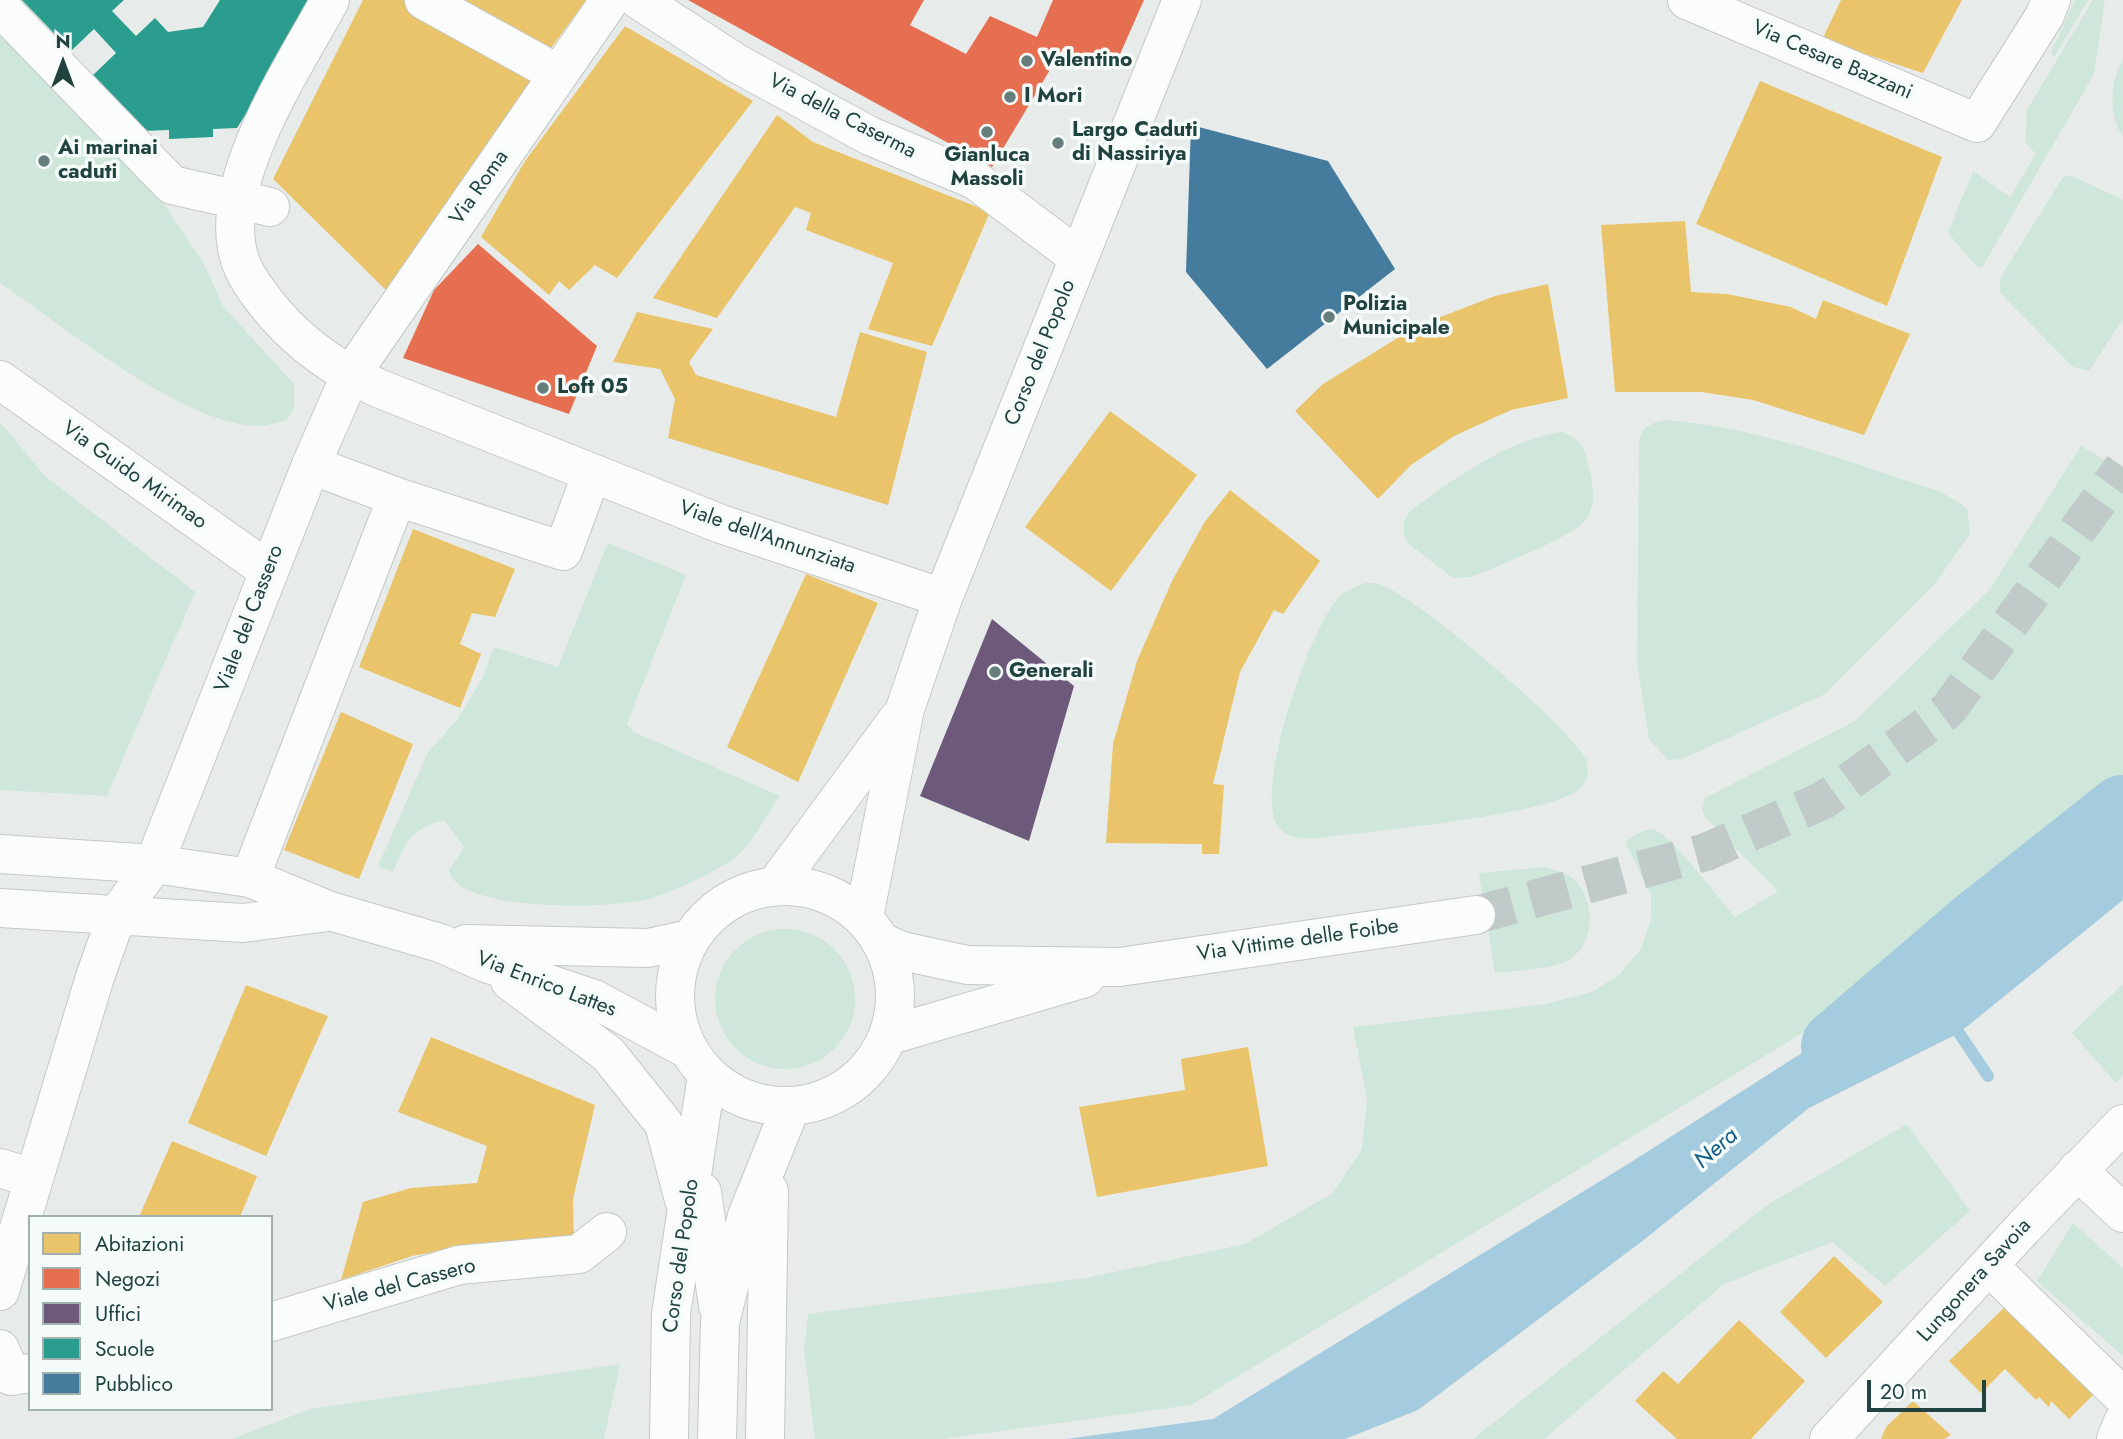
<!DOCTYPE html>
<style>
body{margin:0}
#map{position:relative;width:2123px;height:1439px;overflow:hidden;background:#e7eceb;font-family:Jost,sans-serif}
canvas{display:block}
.legend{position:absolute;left:28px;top:1215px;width:245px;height:196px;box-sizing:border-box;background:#f5fbf9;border:2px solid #a0b1af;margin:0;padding:9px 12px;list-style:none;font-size:21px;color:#214340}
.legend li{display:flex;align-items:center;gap:14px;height:35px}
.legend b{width:35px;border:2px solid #a0b1af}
.north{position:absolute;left:28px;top:28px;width:70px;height:70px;-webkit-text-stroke:5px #f5fbf9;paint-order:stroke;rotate:0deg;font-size:19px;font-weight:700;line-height:28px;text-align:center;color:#214340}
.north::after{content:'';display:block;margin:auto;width:24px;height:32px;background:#214340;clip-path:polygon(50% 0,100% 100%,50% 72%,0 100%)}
.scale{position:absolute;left:1867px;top:1380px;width:119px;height:32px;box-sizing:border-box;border:4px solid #214340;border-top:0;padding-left:9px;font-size:21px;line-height:24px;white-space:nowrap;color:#214340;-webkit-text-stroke:5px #f5fbf9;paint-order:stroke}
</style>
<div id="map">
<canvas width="2123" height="1439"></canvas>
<ul class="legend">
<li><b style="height:19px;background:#e9c46a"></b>Abitazioni</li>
<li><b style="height:19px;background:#e76f51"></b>Negozi</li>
<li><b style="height:19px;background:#6d597a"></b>Uffici</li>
<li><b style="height:19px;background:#2a9d8f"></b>Scuole</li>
<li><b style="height:19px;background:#457b9d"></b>Pubblico</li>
</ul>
<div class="north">N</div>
<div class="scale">20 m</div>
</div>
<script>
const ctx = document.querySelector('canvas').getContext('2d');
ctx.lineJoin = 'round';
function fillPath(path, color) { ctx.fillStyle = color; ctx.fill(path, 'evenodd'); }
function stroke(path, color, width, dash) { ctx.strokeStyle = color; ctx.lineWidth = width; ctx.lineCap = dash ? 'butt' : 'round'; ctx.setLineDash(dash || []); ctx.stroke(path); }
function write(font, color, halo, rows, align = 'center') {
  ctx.font = font + ' Jost,sans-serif'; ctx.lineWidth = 7; ctx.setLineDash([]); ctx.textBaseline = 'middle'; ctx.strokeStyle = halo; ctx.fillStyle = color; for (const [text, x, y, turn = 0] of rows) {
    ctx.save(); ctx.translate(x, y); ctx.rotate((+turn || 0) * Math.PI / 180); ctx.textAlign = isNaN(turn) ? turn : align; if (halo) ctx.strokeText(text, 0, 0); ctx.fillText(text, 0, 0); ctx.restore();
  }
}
fillPath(new Path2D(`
 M0 0H22L91 77 158 195 203 262 223 306 294 384V407L287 420C278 422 269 425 260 426 186 427 62 325 0 283Z
 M2075 0H2088L2054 57 2051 53Z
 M2093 0H2105L2094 74 1983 266 1978 268 1948 233 1973 171 2010 197 2036 154 2025 142 2027 110Z
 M2123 59V137C2108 114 2110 81 2123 59Z
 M2070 175 2123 200V319L2089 371 2073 367 2000 293V278L2063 177Z
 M1667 420C1746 427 1820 451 1895 477 1919 485 1947 491 1967 509L1970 534 1934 585 1825 694 1682 759 1668 760 1649 739 1637 663 1639 440C1644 424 1652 423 1667 420Z
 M0 422 44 475 195 592 107 796 0 790Z
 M1563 432C1582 440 1585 449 1589 468 1594 487 1597 508 1582 524 1571 536 1489 571 1470 577L1453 578 1410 545 1404 536V521L1410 511C1457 477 1504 441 1563 432Z
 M2081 446 2123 471V776L1975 928 1191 1405 943 1439H815L804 1350 808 1314 1086 1278 1245 1244 1333 1193 1362 1149 1367 1098 1353 1027 1546 1004 1592 992 1619 975 1641 949 1651 919V894L1625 842C1633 837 1646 826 1655 830 1675 839 1719 899 1735 917L1778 891 1706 818 1702 810 1705 798 1855 721 1990 589Z
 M608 543 686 575 627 724 634 732 780 796C768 813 748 850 732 860 710 874 679 889 655 897 620 910 458 913 449 871L464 847 444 820C409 830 407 841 393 872L378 866 428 752 457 720 482 679 494 647 558 667Z
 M1365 583C1370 583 1377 583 1381 585 1420 599 1561 720 1584 756 1590 766 1589 781 1579 789 1549 816 1368 831 1319 838 1305 838 1289 840 1279 828 1251 795 1311 622 1341 595 1347 590 1358 586 1365 583Z
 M1545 867C1554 870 1568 873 1574 880 1596 901 1596 943 1569 960 1556 969 1512 971 1495 973L1479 873Z
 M715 999a70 70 0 1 1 140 0a70 70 0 1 1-140 0Z
 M2123 984V1075L2116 1083 2072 1033Z
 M1907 1124 1970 1211 1885 1286 1832 1242 1724 1284 1544 1439H1473L1767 1205Z
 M2073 1223 2123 1268V1356L2037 1281Z
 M620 1364 604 1439H232L310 1409Z`), '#cfe6da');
fillPath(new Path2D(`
 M2123 794V900L1959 1033 1809 1108 1641 1242 1418 1410 1345 1439H1066L1213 1419 1628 1164 1993 931Z`), '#a4cbde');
fillPath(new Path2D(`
 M363 0H403L546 77 392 296 273 179Z
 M450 0H586L546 55Z
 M1841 0H1962L1923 73 1822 40Z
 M625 26 753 101 617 278 595 265 569 290 559 281 549 295 481 237 525 161Z
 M1760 81 1942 157 1887 306 1696 224Z
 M777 115 813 142 990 212 932 346 868 329 893 263 806 230 811 213 795 207 717 318 653 298Z
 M1685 221 1691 292 1727 294 1791 307 1816 319 1823 300 1910 334 1864 435 1753 400 1701 392H1615L1601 225Z
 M1548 284 1568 398 1511 410 1454 436 1411 465 1378 499 1295 411 1323 384 1417 326 1495 296Z
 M637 312 713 329 689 362 696 375 836 417 860 332 927 352 888 505 668 438 675 399 660 369 613 362Z
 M1110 411 1197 475 1111 591 1025 527Z
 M1230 490 1320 561 1283 614 1274 610 1240 672 1213 784 1224 785 1219 854H1202V844L1106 843 1113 744 1137 661 1172 581 1204 523Z
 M413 529 515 569 495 617 472 613 460 644 481 654 460 708 359 667Z
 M806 574 878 603 798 782 727 747Z
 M341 712 413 744 359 879 284 850Z
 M246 985 328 1016 266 1156 188 1123Z
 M431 1037 595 1105 573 1199 574 1248H455L412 1256 341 1280 363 1202 411 1188 477 1183 487 1146 398 1112Z
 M1248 1047 1268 1166 1097 1197 1079 1107 1185 1090 1181 1059Z
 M172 1141 257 1176 240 1217H139Z
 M1834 1256 1883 1302 1826 1358 1780 1312Z
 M2008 1304 2096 1392 2069 1419 2051 1401 2049 1407 2039 1397 2036 1400 2005 1369 1981 1393 1949 1361Z
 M1739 1320 1805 1381 1751 1439H1677L1635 1401 1663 1371 1678 1384Z
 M1913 1401 1951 1435 1944 1439H1881L1886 1427Z`), '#e9c46a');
fillPath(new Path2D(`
 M688 0H924L910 25 966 54 990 16 1037 37 1053 0H1144L1113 70 1063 48 992 167Z
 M478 244 597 346 569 414 403 358 434 290Z`), '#e76f51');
fillPath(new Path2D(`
 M992 619 1074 686 1029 841 920 796Z`), '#6d597a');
fillPath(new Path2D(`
 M22 0H124L112 11 136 36 155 18 168 32 203 27 220 0H318L237 128 213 129V137L169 139V130L142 131 91 77 116 53 94 29 71 51Z`), '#2a9d8f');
fillPath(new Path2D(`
 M1191 125 1328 161 1395 269 1267 369 1186 272Z`), '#457b9d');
stroke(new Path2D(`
 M1959 1033 1988 1076`), '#a4cbde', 12);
stroke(new Path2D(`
 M1837 1046 1975 928 2123 811`), '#a4cbde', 72);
stroke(new Path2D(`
 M1476 915 1706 852 1824 800 1948 710 2123 467`), '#bfcac9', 38, [38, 19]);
const minor = new Path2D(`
 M330 0C294 68 207 193 244 270 252 286 264 301 275 314 303 346 339 371 378 388L721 524 943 598
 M424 0 558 74
 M639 0 736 63 870 136 975 180 1079 258
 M1687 0 1977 123 2045 15 2051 0
 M0 7 172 185 270 207
 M0 380 269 571
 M311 465 397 497 563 551 592 473
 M0 854 154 864 250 878 330 911 440 943 486 963 594 999 689 1050
 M250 878 397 497
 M675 996a110 110 0 1 1 220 0a110 110 0 1 1-220 0Z
 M775 886 898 719
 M0 908 243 923 328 912
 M864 917 905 709 943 598 1182 0
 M884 943 902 951 967 965 1120 967 1476 915
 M466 944 648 948 690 939
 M510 981 608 1054 664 1124 684 1200
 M890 1035 1085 978
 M0 1168 32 1178
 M2077 1170 2123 1213
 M702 1192 718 1306
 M1989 1266 2123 1397
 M0 1291 95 977 117 915 154 864 311 465 350 376 610 0
 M271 1322 459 1265 579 1254 607 1232
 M0 1349 11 1376 30 1373
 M669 1439 671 1314 707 1075
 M717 1439 720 1322 747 1216 786 1119 787 1107
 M765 1439 769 1191
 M1829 1439 2023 1228 2123 1124
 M2116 1439 2123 1422`);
stroke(minor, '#c4c9c8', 40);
stroke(minor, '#fbfcfc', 38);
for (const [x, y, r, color] of [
 [1027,61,7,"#667e7c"],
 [1010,97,7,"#667e7c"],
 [987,132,7,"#667e7c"],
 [1058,143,7,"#667e7c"],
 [44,161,7,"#667e7c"],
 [1329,317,7,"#667e7c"],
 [543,388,7,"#667e7c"],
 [995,672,7,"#667e7c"]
]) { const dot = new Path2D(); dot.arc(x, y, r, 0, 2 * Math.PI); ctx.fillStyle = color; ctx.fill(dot); stroke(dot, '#f5fbf9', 2.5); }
write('bold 21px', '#214340', '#f5fbf9', [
 ["Valentino",1041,61],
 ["I Mori",1024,97],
 ["Largo Caduti",1072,131],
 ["di Nassiriya",1072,155],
 ["Ai marinai",58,149],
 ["caduti",58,173],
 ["Gianluca",987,156,"center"],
 ["Massoli",987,180,"center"],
 ["Polizia",1343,305],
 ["Municipale",1343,329],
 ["Loft 05",557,388],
 ["Generali",1009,672]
], 'left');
write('21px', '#214340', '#f5fbf9', [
 ["Via Cesare Bazzani",1832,61,23],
 ["Via della Caserma",842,117,27],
 ["Via Roma",480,188,-55],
 ["Corso del Popolo",1041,353,-68],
 ["Via Guido Mirimao",134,476,35],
 ["Viale dell'Annunziata",767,538,19],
 ["Viale del Cassero",250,619,-69],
 ["Via Vittime delle Foibe",1298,941,-8],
 ["Via Enrico Lattes",546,985,21],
 ["Corso del Popolo",682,1256,-82],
 ["Lungonera Savoia",1975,1281,-48],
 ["Viale del Cassero",400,1286,-15]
]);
write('italic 23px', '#145e86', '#f5fbf9', [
 ["Nera",1717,1149,-41]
]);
</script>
